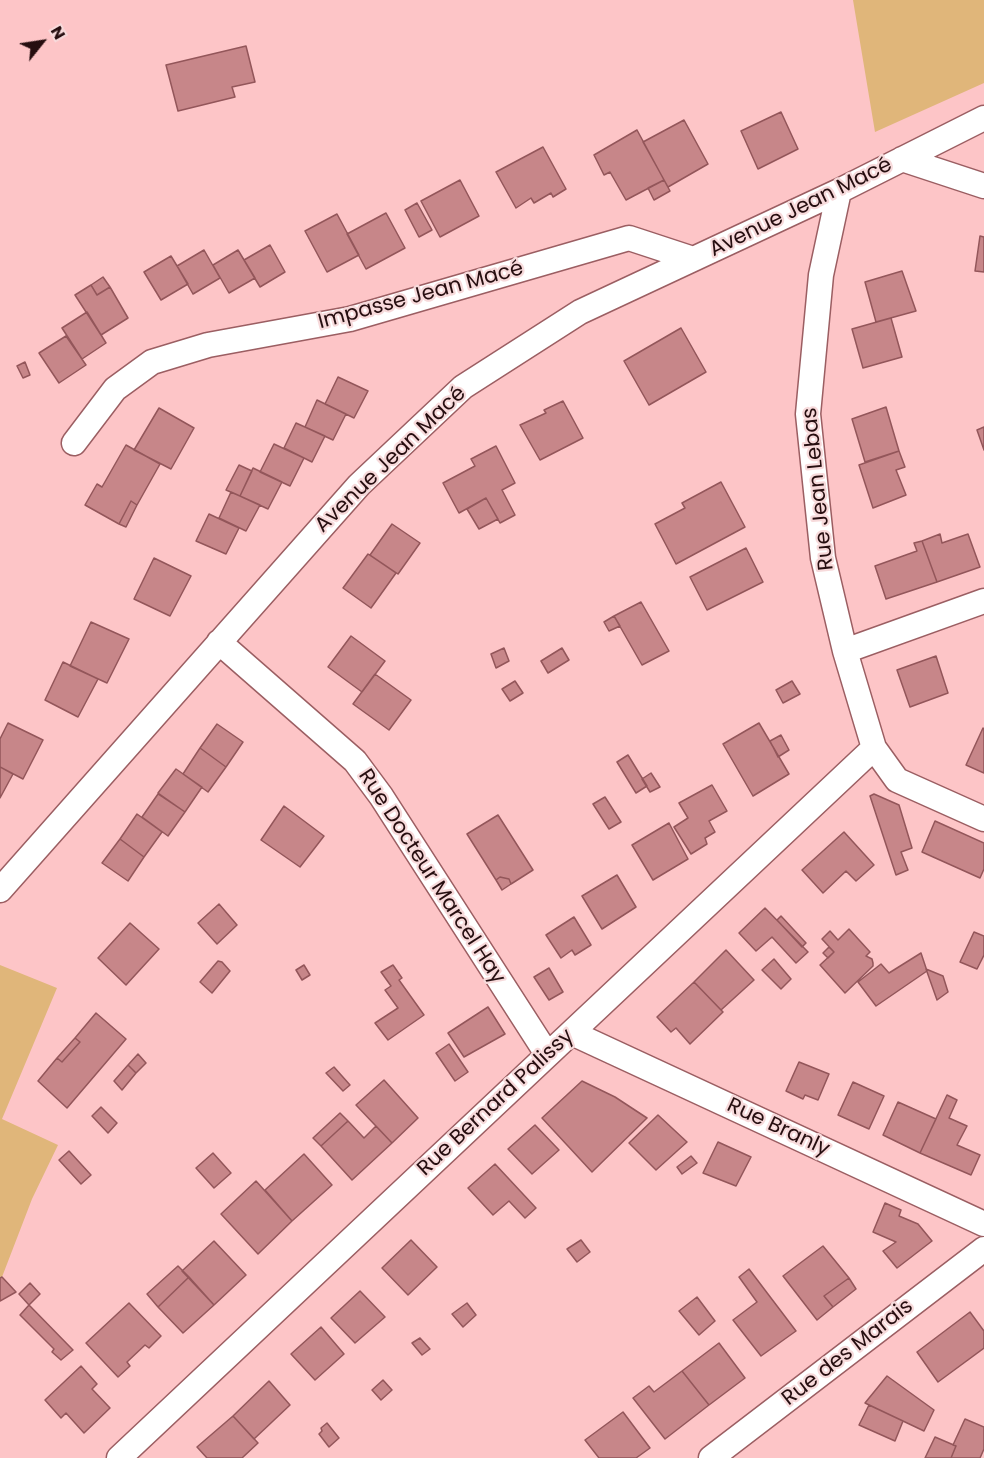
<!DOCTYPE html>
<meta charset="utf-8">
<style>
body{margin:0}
#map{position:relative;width:984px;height:1458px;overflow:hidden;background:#fdc5c7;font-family:Poppins,sans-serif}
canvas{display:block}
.north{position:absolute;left:12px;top:12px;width:60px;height:60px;-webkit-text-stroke:4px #f7dadb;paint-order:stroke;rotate:60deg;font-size:16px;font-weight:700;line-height:24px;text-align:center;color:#260e10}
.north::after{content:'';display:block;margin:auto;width:21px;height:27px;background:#260e10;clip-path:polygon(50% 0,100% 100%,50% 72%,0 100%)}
</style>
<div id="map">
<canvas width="984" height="1458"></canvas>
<div class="north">N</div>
</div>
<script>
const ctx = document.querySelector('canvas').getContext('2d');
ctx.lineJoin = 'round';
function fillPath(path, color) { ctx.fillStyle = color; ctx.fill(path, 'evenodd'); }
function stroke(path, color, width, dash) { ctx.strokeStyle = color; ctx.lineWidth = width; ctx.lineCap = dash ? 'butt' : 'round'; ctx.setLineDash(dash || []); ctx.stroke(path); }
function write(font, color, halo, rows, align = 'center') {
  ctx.font = font + ' Poppins,sans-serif'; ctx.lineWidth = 4.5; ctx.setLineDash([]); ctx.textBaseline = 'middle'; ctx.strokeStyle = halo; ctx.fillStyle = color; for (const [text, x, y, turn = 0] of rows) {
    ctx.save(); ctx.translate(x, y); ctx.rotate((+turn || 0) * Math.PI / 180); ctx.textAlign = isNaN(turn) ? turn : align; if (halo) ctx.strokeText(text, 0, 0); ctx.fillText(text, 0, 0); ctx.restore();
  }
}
fillPath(new Path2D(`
 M853 0H984V83L875 132Z
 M0 965 57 988 2 1119 58 1145 32 1199 2 1277 0 1278Z`), '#e0b67a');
const building = new Path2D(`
 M246 46 255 82 232 87 235 97 178 111 166 65Z
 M781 112 798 149 758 169 741 131Z
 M684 120 708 164 668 187 643 142Z
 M637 130 664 180 626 200 610 172 604 175 594 155Z
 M543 147 566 189 553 197 551 193 534 203 531 198 516 208 496 172Z
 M460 180 479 216 440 237 421 201Z
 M664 180 670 191 654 200 648 188Z
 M417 203 432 230 419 237 405 210Z
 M386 213 405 248 366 269 347 234Z
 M337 214 359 255 327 272 305 231Z
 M980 236 984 237V272L975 271Z
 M270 245 285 272 260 287 244 260Z
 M204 250 220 278 193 294 177 266Z
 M238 250 255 278 229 293 213 265Z
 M171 256 188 284 161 300 144 272Z
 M902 271 916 311 876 322 865 282Z
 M103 277 110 287 97 295 91 285Z
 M91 285 97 295 110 287 128 318 101 335 75 295Z
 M87 312 106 343 82 359 62 328Z
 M891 318 902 357 863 368 852 329Z
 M681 328 706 372 649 405 624 361Z
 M66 336 86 365 59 383 39 353Z
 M25 362 30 375 23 378 17 366Z
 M338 377 368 391 354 418 325 404Z
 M317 400 346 414 333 440 305 427Z
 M563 401 583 438 540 460 520 425 546 413 544 410Z
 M886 407 899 451 865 462 852 419Z
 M159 408 194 428 171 469 134 450Z
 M296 423 325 436 312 462 284 448Z
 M984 427V450L977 430Z
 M274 444 304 458 290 486 260 472Z
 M126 445 160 464 137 505 131 501 119 524 85 505 97 484 102 487Z
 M496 446 515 483 502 490 515 515 500 523 486 498 459 513 443 483 475 466 471 459Z
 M899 451 905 467 896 470 906 495 873 508 859 465Z
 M239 465 252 471 240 496 226 490Z
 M253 468 282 482 268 509 240 496Z
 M721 482 745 527 676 564 655 524 685 508 682 503Z
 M231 492 260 505 246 531 219 518Z
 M486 498 498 519 479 529 467 509Z
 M131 501 137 505 126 527 119 524Z
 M209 514 239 528 226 554 196 541Z
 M392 524 420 543 398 574 370 555Z
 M940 534 942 543 968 534 980 567 937 582 922 541Z
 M922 541 937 582 886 599 875 566 917 551 914 543Z
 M746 548 763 582 707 610 690 577Z
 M368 554 396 573 371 608 343 588Z
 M154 558 191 576 170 616 134 599Z
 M641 602 669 651 642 665 614 616Z
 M614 616 620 626 609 631 604 622Z
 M91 622 129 639 107 683 70 666Z
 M351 636 385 661 362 692 328 667Z
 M504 648 509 661 496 668 491 654Z
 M562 648 569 660 548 673 541 661Z
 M936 656 948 693 910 707 897 670Z
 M63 662 98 679 78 717 45 700Z
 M375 674 411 700 389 730 353 704Z
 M515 681 523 693 510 701 502 689Z
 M792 681 800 694 783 703 776 690Z
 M8 723 43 740 23 779 0 767V739Z
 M759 723 789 774 753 796 723 744Z
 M217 724 243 742 226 767 200 748Z
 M983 728 984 729V773L966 765Z
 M781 735 789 750 778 757 770 741Z
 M200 748 226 767 208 792 183 774Z
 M628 755 647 786 636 793 617 762Z
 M0 767 13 774 0 798Z
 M176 769 202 787 185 812 158 793Z
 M651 773 660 787 650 792 642 779Z
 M712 785 727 811 709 821 715 832 705 838 707 844 691 854 674 827 688 818 679 803Z
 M158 794 185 812 168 836 142 817Z
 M874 794 899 805 912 848 901 852 908 870 896 875 870 796Z
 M605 797 621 822 609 829 593 804Z
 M284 806 324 836 300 867 261 840Z
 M137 814 162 832 144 857 120 839Z
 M498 815 533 870 511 884 509 879 500 877 496 880 467 834Z
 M935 821 984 843V869L980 878 922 852Z
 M669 823 688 859 653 880 632 845Z
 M844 832 874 865 856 881 846 871 823 893 802 870Z
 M120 839 144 857 128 881 102 863Z
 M617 875 636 907 602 929 582 896Z
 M500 877 509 879 511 884 502 890 496 880Z
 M219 904 237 925 217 944 198 923Z
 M765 908 808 952 796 963 772 937 756 951 739 933Z
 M781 916 806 943 802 947 777 920Z
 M574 917 591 945 575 955 572 950 561 958 546 935Z
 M130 923 159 949 126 985 98 958Z
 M849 929 870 952 866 956 872 959 873 963V966L845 993 820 965 834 952 822 939 830 931 838 940Z
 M974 932 984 936V955L977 969 960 962Z
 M829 947 834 952 828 958 823 953Z
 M726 950 754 980 721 1010 694 982Z
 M921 953 927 971 876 1006 858 982 881 964 889 973Z
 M774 959 791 979 781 989 762 970Z
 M218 961 222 962 230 971 212 993 200 982Z
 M304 965 310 975 302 980 296 970Z
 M393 965 402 978 399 980 424 1015 388 1040 375 1023 398 1008 385 990 391 986 381 972Z
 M549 968 563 992 549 1000 534 977Z
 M926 969 943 976 948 992 937 1000Z
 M694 982 723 1012 690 1044 676 1028 671 1032 657 1017Z
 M488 1007 505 1034 464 1057 448 1033Z
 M96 1013 126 1039 67 1108 38 1081 57 1058 62 1062 80 1042 75 1038Z
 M75 1038 80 1042 62 1062 57 1058Z
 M449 1044 468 1072 455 1081 436 1053Z
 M138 1054 146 1063 136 1073 128 1065Z
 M799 1062 829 1074 818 1100 805 1095 803 1099 786 1091Z
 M128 1065 136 1073 122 1090 114 1081Z
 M334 1067 350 1085 343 1091 326 1073Z
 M384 1080 418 1118 392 1143 356 1105Z
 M582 1081 615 1097 647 1118 592 1172 542 1118Z
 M853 1082 884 1096 869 1129 838 1115Z
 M947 1095 957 1100 949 1118 967 1126 957 1145 980 1155 971 1175 920 1153Z
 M898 1102 936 1119 920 1153 883 1135Z
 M101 1107 117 1123 108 1133 92 1116Z
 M340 1113 348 1121 321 1146 313 1138Z
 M658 1115 687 1142 656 1170 629 1143Z
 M348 1121 364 1138 376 1126 392 1143 352 1180 321 1146Z
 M535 1125 559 1150 532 1174 508 1149Z
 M718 1142 751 1157 736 1186 703 1173Z
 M69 1151 91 1175 81 1184 59 1160Z
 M213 1153 231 1173 214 1188 196 1168Z
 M304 1154 332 1185 292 1221 265 1190Z
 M691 1156 697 1163 682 1174 677 1167Z
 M495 1164 536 1208 525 1218 509 1201 493 1215 468 1188Z
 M256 1181 292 1221 258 1254 221 1214Z
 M885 1203 901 1210 899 1216 918 1224 932 1241 897 1268 883 1251 896 1242 873 1232Z
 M411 1240 437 1267 408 1295 382 1268Z
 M581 1240 590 1252 577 1262 567 1249Z
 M214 1241 246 1275 214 1305 182 1271Z
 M823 1246 849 1278 824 1296 833 1307 817 1320 783 1276Z
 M178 1266 189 1277 158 1307 147 1294Z
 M749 1269 796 1331 761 1356 733 1320 757 1302 739 1277Z
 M2 1277 16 1292 0 1301V1278Z
 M189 1277 214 1305 183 1333 158 1307Z
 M849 1278 856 1289 833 1307 824 1296Z
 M30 1283 40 1294 29 1305 19 1294Z
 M360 1291 385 1317 355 1343 331 1318Z
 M697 1297 715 1321 699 1335 679 1311Z
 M129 1303 161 1336 149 1348 145 1345 127 1362 130 1366 118 1377 86 1343Z
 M467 1303 476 1315 463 1327 452 1314Z
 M29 1305 73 1350 61 1360 52 1352 54 1349 20 1315Z
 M970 1312 984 1331V1348L938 1382 917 1352Z
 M321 1327 344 1354 315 1380 291 1354Z
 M420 1338 430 1349 422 1355 412 1343Z
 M719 1343 745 1378 709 1405 682 1371Z
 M81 1366 97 1384 92 1389 110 1408 84 1433 66 1413 61 1418 45 1400Z
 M682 1371 709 1405 665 1439 633 1398 649 1386 654 1392Z
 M887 1376 934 1410 924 1431 865 1403Z
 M383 1380 392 1390 381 1400 372 1390Z
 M269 1381 290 1405 254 1439 233 1416Z
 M869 1405 903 1421 895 1441 859 1425Z
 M623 1412 650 1448 636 1458H599L585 1440Z
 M233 1416 258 1443 242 1458H207L197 1447Z
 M965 1419 984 1427V1449L980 1458H951L956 1446 953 1445Z
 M327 1423 339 1438 329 1447 319 1434 322 1431 321 1428Z
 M935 1437 956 1446 951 1458H925Z`);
fillPath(building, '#c78689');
stroke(building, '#93565a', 1.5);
const street = new Path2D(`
 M902 159 984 186
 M839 191 821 275 808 414 823 558 845 651 874 748 897 780 984 819
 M74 443 115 389 152 362 208 345 350 319 629 238 693 259
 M219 642 355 761 381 796 547 1054
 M845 651 984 601
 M0 890 359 485 463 387 580 312 839 191 984 118
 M572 1033 984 1224
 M119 1458 874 748
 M711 1458 984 1249`);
stroke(street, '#9b5e62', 27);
stroke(street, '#fff', 24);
write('21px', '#260e10', '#f7dadb', [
 ["Avenue Jean Macé",801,208,-26],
 ["Impasse Jean Macé",421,296,-15],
 ["Avenue Jean Macé",391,460,-44],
 ["Rue Jean Lebas",819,489,-96],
 ["Rue Docteur Marcel Hay",431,877,57],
 ["Rue Bernard Palissy",496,1103,-43],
 ["Rue Branly",778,1128,25],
 ["Rue des Marais",848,1353,-38]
]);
</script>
